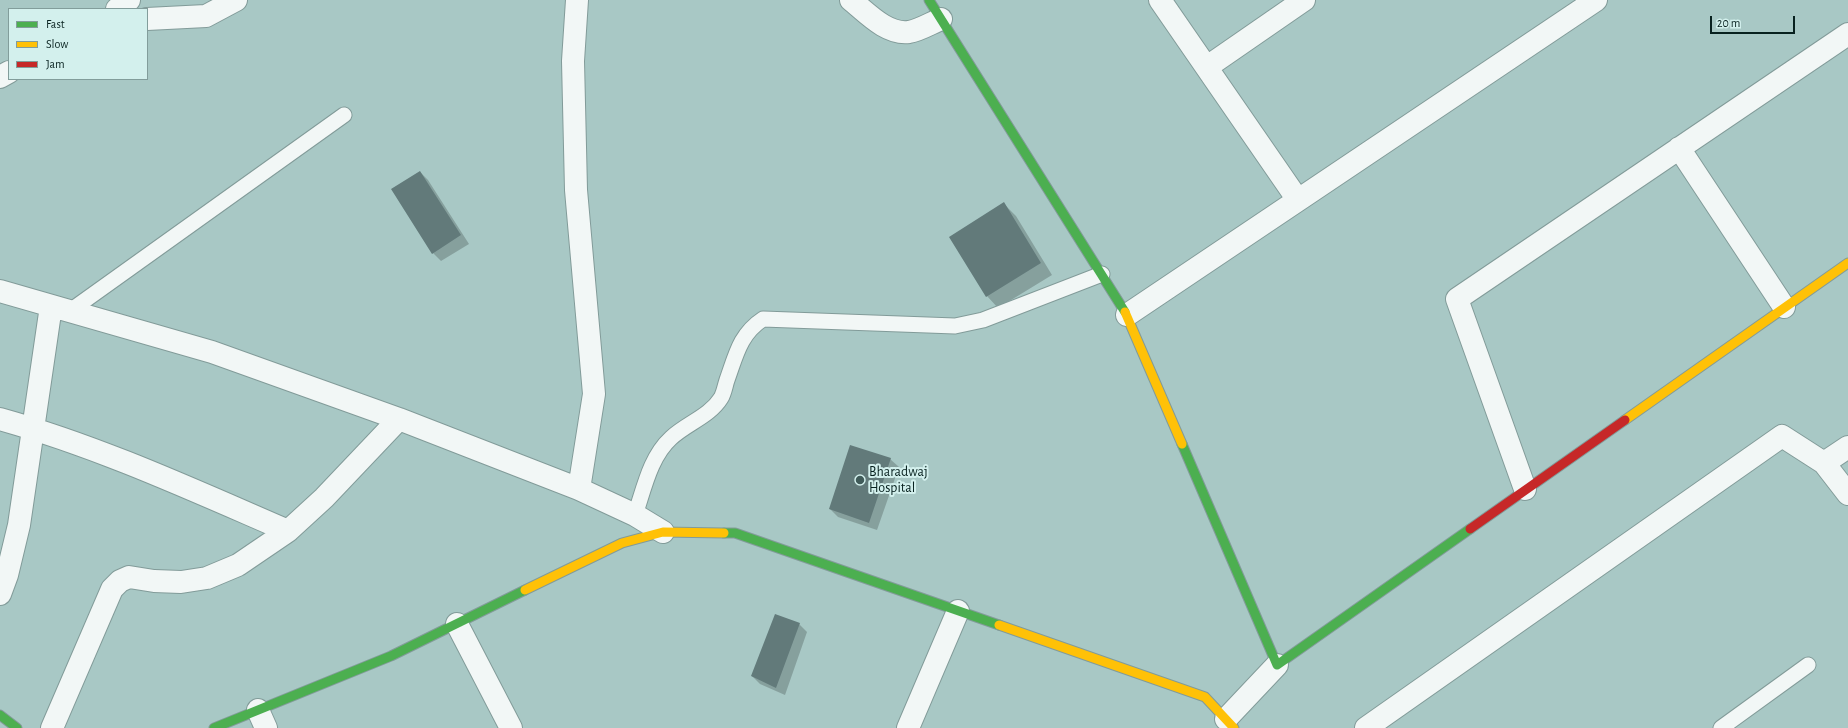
<!DOCTYPE html>
<style>
body{margin:0}
#map{position:relative;width:1848px;height:728px;overflow:hidden;background:#a8c8c5;font-family:"Alegreya Sans",sans-serif}
canvas{display:block}
.legend{position:absolute;left:8px;top:8px;width:140px;height:72px;box-sizing:border-box;background:#d3f0ed;border:1px solid #829d9b;margin:0;padding:5px 7px;list-style:none;font-size:12px;color:#08211f}
.legend li{display:flex;align-items:center;gap:8px;height:20px}
.legend b{width:20px;border:1px solid #829d9b}
.scale{position:absolute;left:1710px;top:16px;width:85px;height:18px;box-sizing:border-box;border:2px solid #08211f;border-top:0;padding-left:5px;font-size:12px;line-height:14px;white-space:nowrap;color:#08211f;-webkit-text-stroke:3px #d3f0ed;paint-order:stroke}
</style>
<div id="map">
<canvas width="1848" height="728"></canvas>
<ul class="legend">
<li><b style="height:5px;background:#4caf50"></b>Fast</li>
<li><b style="height:5px;background:#ffc107"></b>Slow</li>
<li><b style="height:5px;background:#c62828"></b>Jam</li>
</ul>
<div class="scale">20 m</div>
</div>
<script>
const ctx = document.querySelector('canvas').getContext('2d');
ctx.lineJoin = 'round';
function fillPath(path, color) { ctx.fillStyle = color; ctx.fill(path, 'evenodd'); }
function stroke(path, color, width, dash) { ctx.strokeStyle = color; ctx.lineWidth = width; ctx.lineCap = dash ? 'butt' : 'round'; ctx.setLineDash(dash || []); ctx.stroke(path); }
function write(font, color, halo, rows, align = 'center') {
  ctx.font = font + ' "Alegreya Sans",sans-serif'; ctx.lineWidth = 4; ctx.setLineDash([]); ctx.textBaseline = 'middle'; ctx.strokeStyle = halo; ctx.fillStyle = color; for (const [text, x, y, turn = 0] of rows) {
    ctx.save(); ctx.translate(x, y); ctx.rotate((+turn || 0) * Math.PI / 180); ctx.textAlign = isNaN(turn) ? turn : align; if (halo) ctx.strokeText(text, 0, 0); ctx.fillText(text, 0, 0); ctx.restore();
  }
}
fillPath(new Path2D(`
 M420 172 428 180 469 244 441 261 433 253Z
 M1004 204 1016 216 1052 275 998 308 987 296Z
 M890 459 899 467 877 530 838 517 830 509Z
 M799 624 807 632 785 695 760 684 752 676Z`), '#0003');
fillPath(new Path2D(`
 M420 171 461 235 432 254 391 189Z
 M1004 202 1041 263 986 297 949 237Z
 M850 445 891 458 869 523 829 509Z
 M775 614 800 623 776 688 751 676Z`), '#627a7a');
const lane = new Path2D(`
 M70 311 344 115
 M635 515C644 489 650 457 671 438 687 423 709 417 721 398 724 393 725 386 727 380 736 355 740 334 763 319L955 326 983 320 1102 274
 M1721 728 1808 665`);
const street = new Path2D(`
 M577 0 573 61 576 190 594 394 579 489
 M851 0C867 13 887 35 909 32 920 30 931 23 941 19
 M1160 0 1298 200
 M117 9 129 0
 M147 19 206 16 236 0
 M1207 67 1304 0
 M0 77 9 72
 M1679 148 1784 307
 M0 291 212 352 399 419 579 489 635 515 663 532
 M1127 315 1596 0
 M0 419C100 447 193 490 288 531
 M1848 447 1824 463 1848 494
 M1525 489 1457 299 1848 34
 M0 594 7 575 19 525 51 306
 M457 624 511 728
 M258 710 266 728
 M1226 719 1277 665
 M52 728 112 589 120 581 129 577 154 581 181 582 207 578 238 565 288 531 324 498 399 419
 M908 728 958 611
 M1366 728 1782 436 1824 463`);
const fast = new Path2D(`
 M929 0 1125 312
 M1182 444 1277 665 1470 529
 M724 533H735L999 625
 M0 715 17 728
 M214 728 391 656 525 590`);
const slow = new Path2D(`
 M1125 312 1182 444
 M1625 420 1848 263
 M525 590 622 543 663 532 724 533
 M999 625 1205 697 1234 728`);
const jam = new Path2D(`
 M1470 529 1625 420`);
stroke(lane, '#829b99', 17);
stroke(street, '#829b99', 24);
stroke(fast, '#829b99', 11);
stroke(slow, '#829b99', 11);
stroke(jam, '#829b99', 11);
stroke(lane, '#f2f7f6', 15);
stroke(street, '#f2f7f6', 22);
stroke(fast, '#4caf50', 9);
stroke(slow, '#ffc107', 9);
stroke(jam, '#c62828', 9);
for (const [x, y, r, color] of [
 [860,480,5,"#405b59"]
]) { const dot = new Path2D(); dot.arc(x, y, r, 0, 2 * Math.PI); ctx.fillStyle = color; ctx.fill(dot); stroke(dot, '#d3f0ed', 1.5); }
write('14px', '#08211f', '#d3f0ed', [
 ["Bharadwaj",869,472],
 ["Hospital",869,488]
], 'left');
</script>
